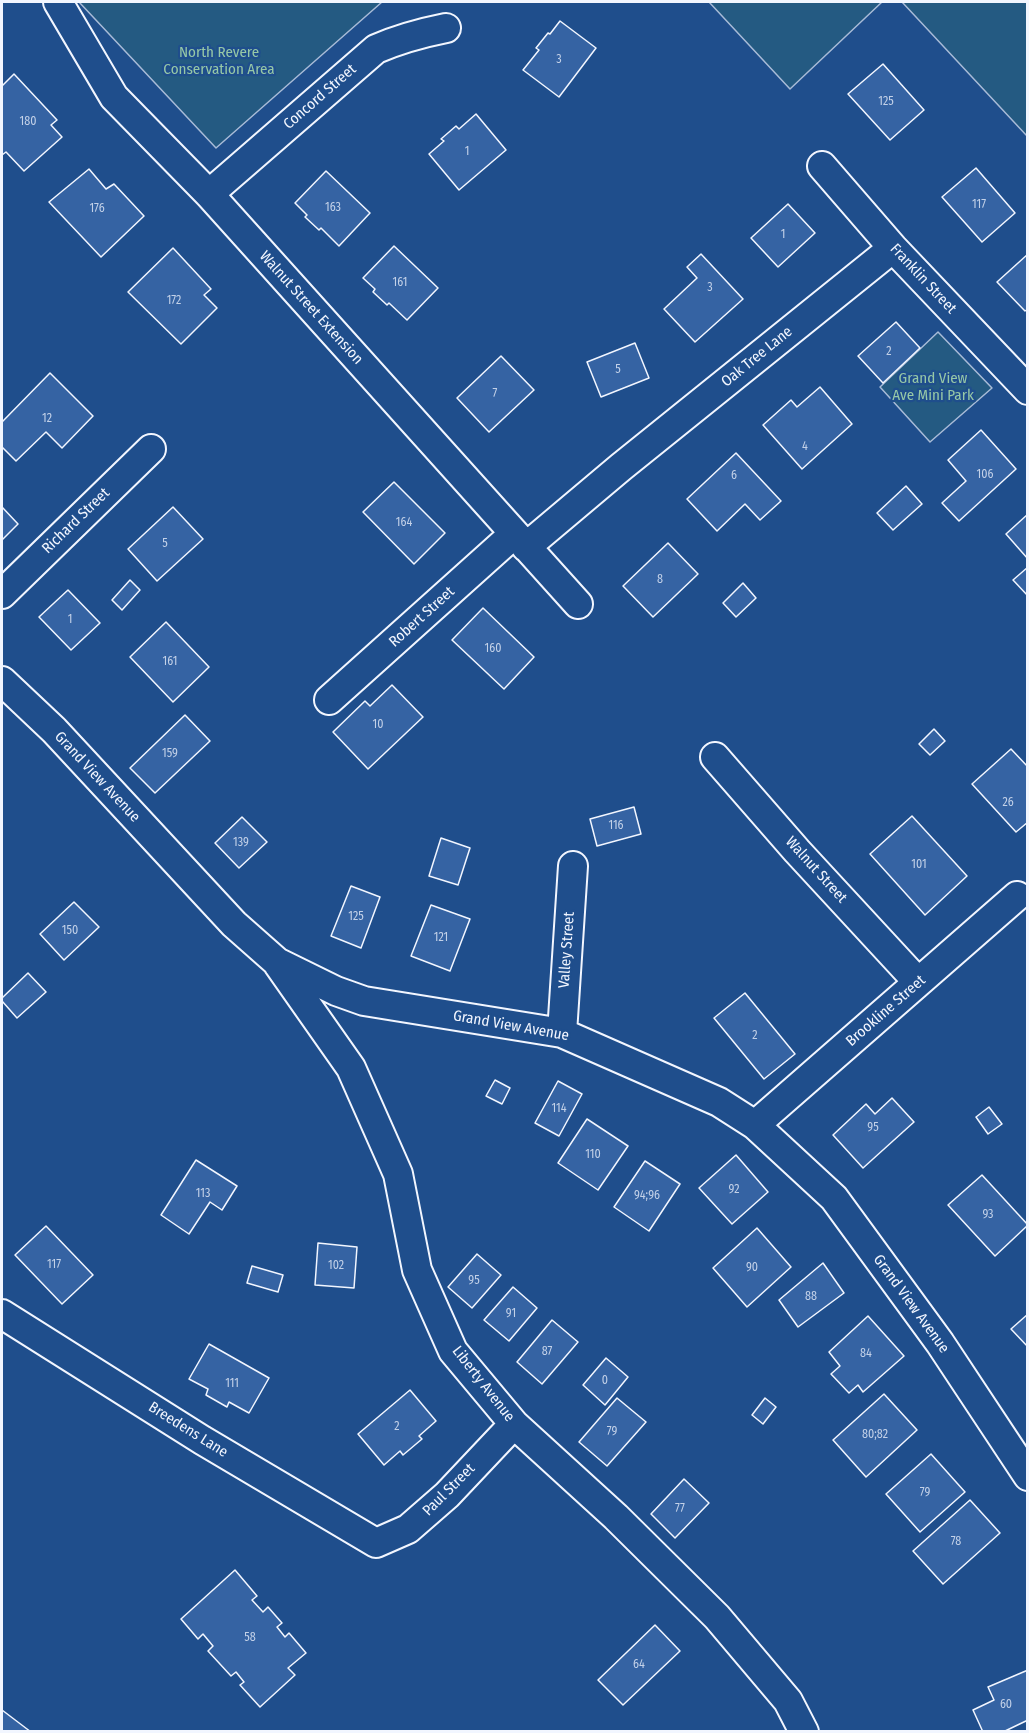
<!DOCTYPE html>
<html>
<head>
<meta charset="utf-8">
<style>
	body { margin:0 }
	#map { position:relative; width:1029px; height:1733px; overflow:hidden; background:#1f4e8c; font-family:"Fira Sans Condensed",sans-serif }
	canvas { display:block }
	.frame { position:absolute; inset:0; border:3px solid #f2f6ff; pointer-events:none }
</style>
</head>
<body>
<div id="map">
<canvas width="1029" height="1733"></canvas>
<div class="frame"></div>
</div>
<script>
const context = document.querySelector('canvas').getContext('2d');
context.lineJoin = 'round';
function paint(path, color) { context.fillStyle = color; context.fill(path, 'evenodd'); }
function stroke(path, color, width, dash) { context.strokeStyle = color; context.lineWidth = width; context.lineCap = dash ? 'butt' : 'round'; context.setLineDash(dash || []); context.stroke(path); }
function write(font, color, halo, rows, align = 'center') {
  context.font = font + ' "Fira Sans Condensed",sans-serif'; context.lineWidth = 4.5; context.setLineDash([]); context.textBaseline = 'middle'; context.strokeStyle = halo; context.fillStyle = color; for (const [text, x, y, turn = 0] of rows) {
    context.save(); context.translate(x, y); context.rotate((+turn || 0) * Math.PI / 180); context.textAlign = isNaN(turn) ? turn : align; if (halo) context.strokeText(text, 0, 0); context.fillText(text, 0, 0); context.restore();
  }
}
const green = new Path2D(`
	M79,2H382L216,148Z
	M709,2H882L790,89Z
	M902,2H1027V136Z
	M938,332L992,388L930,442L880,387Z`);
const building = new Path2D(`
	M560,21L596,48L559,97L523,70L539,50L536,48L548,33L550,34Z
	M883,64L924,110L890,140L848,94Z
	M14,74L57,120L51,125L62,137L24,171L6,152L2,155V86Z
	M476,114L506,150L459,190L429,154L444,141L441,139L456,126L459,129Z
	M976,168L1015,213L982,242L942,197Z
	M89,169L106,189L114,184L144,216L101,257L49,202Z
	M326,171L370,213L339,246L321,228L319,230L305,217L307,215L295,203Z
	M788,204L815,233L778,267L751,238Z
	M394,246L438,288L407,320L389,303L387,305L373,292L375,289L363,278Z
	M173,248L211,289L204,295L217,308L181,344L128,292Z
	M701,254L743,299L695,342L664,309L697,278L687,267Z
	M1028,254V309L1025,311L997,282Z
	M896,322L920,348L883,383L858,356Z
	M635,343L649,378L601,397L587,362Z
	M501,356L534,390L489,432L457,398Z
	M50,373L93,416L62,448L46,432L16,461L2,447V422Z
	M820,387L852,424L802,469L763,425L791,400L797,407Z
	M981,430L1016,469L959,521L942,503L966,481L948,460Z
	M736,453L781,501L760,520L745,504L717,531L687,499Z
	M394,482L445,533L414,564L363,512Z
	M906,486L922,504L893,530L877,513Z
	M2,507L18,524L2,540Z
	M173,507L203,539L157,581L128,549Z
	M1028,514V559L1006,534Z
	M668,543L698,574L653,617L623,586Z
	M1028,567V596L1013,580Z
	M130,580L140,590L122,610L112,600Z
	M743,583L756,598L736,617L723,603Z
	M68,590L100,623L71,650L39,617Z
	M483,608L534,657L504,689L452,640Z
	M166,622L209,667L173,702L130,657Z
	M392,685L423,717L368,769L333,732L365,701L370,706Z
	M185,715L210,741L155,793L130,768Z
	M934,729L945,741L930,755L919,744Z
	M1011,749L1028,767V822L1016,832L972,784Z
	M634,807L641,834L597,846L590,819Z
	M912,816L967,876L925,915L870,854Z
	M242,817L267,842L239,868L215,843Z
	M441,838L470,848L458,885L429,876Z
	M351,886L380,897L361,948L331,936Z
	M74,902L99,927L64,960L40,934Z
	M431,905L470,919L450,971L411,956Z
	M28,973L46,992L17,1018L2,1001V998Z
	M745,993L795,1054L764,1079L714,1018Z
	M495,1080L510,1088L502,1104L486,1096Z
	M558,1081L582,1094L559,1136L535,1123Z
	M892,1098L914,1122L863,1168L833,1135L866,1104L875,1114Z
	M989,1107L1002,1124L988,1134L976,1117Z
	M587,1119L628,1146L598,1190L558,1163Z
	M736,1155L768,1192L732,1224L699,1188Z
	M196,1160L237,1186L222,1210L210,1202L189,1234L161,1215Z
	M645,1161L680,1184L649,1231L614,1207Z
	M982,1175L1028,1225L995,1256L948,1205Z
	M46,1226L93,1275L62,1304L15,1255Z
	M757,1228L791,1267L747,1307L713,1268Z
	M318,1243L357,1247L354,1288L315,1285Z
	M477,1254L501,1275L472,1308L448,1287Z
	M823,1263L844,1293L798,1327L779,1300Z
	M252,1266L283,1275L278,1292L247,1283Z
	M513,1287L537,1308L509,1341L484,1320Z
	M1028,1314V1347L1011,1329Z
	M868,1316L904,1356L863,1392L858,1385L849,1393L831,1374L840,1366L829,1352Z
	M552,1320L578,1342L542,1384L517,1362Z
	M209,1344L269,1378L249,1413L229,1402L227,1407L206,1395L208,1389L189,1379Z
	M606,1358L628,1377L605,1405L583,1385Z
	M410,1390L436,1421L419,1436L422,1439L403,1455L400,1451L384,1465L358,1434Z
	M884,1394L917,1430L866,1477L833,1440Z
	M617,1398L646,1422L607,1466L579,1442Z
	M765,1398L776,1407L763,1424L752,1415Z
	M931,1454L965,1492L920,1532L886,1494Z
	M684,1479L709,1503L675,1538L651,1514Z
	M970,1500L1000,1533L943,1584L913,1551Z
	M235,1570L257,1596L252,1600L263,1612L268,1607L282,1623L277,1627L285,1637L289,1633L306,1653L288,1668L295,1675L260,1707L240,1685L244,1682L236,1672L231,1676L208,1651L213,1646L203,1634L198,1639L181,1619Z
	M655,1625L680,1651L623,1705L598,1680Z
	M1028,1670V1720L1003,1732H983L973,1710L994,1700L988,1687Z
	M2,1710L31,1732H2Z`);
const minor = new Path2D(`
	M58,2L114,97L209,194L578,604
	M822,166L893,248L1028,390
	M209,194L376,49C399,39 421,33 446,28
	M526,547L621,467L893,248
	M2,594L151,449
	M2,681L54,730L234,924L277,962L336,991L364,1001L562,1033L719,1102L755,1125L834,1198L940,1343L1028,1476
	M329,700L514,534
	M715,757L797,851L918,982
	M278,964L351,1068L398,1174L417,1270L453,1351L514,1424L616,1517L717,1617L788,1701L804,1732
	M562,1033L573,866
	M755,1125L1017,896
	M2,1314L202,1440L376,1543L408,1529L447,1495L514,1424`);
const numberNames = [
	["3",559,60],
	["125",886,102],
	["180",28,122],
	["1",467,152],
	["117",979,205],
	["163",333,208],
	["176",97,209],
	["1",783,235],
	["161",400,283],
	["3",710,288],
	["172",174,301],
	["2",889,352],
	["5",618,370],
	["7",495,394],
	["12",47,419],
	["4",805,447],
	["106",985,475],
	["6",734,476],
	["164",404,523],
	["5",165,544],
	["8",660,580],
	["1",70,620],
	["160",493,649],
	["161",170,662],
	["10",378,725],
	["159",170,754],
	["26",1008,803],
	["116",616,826],
	["139",241,843],
	["101",919,865],
	["125",356,917],
	["150",70,931],
	["121",441,938],
	["2",755,1036],
	["114",559,1109],
	["95",873,1128],
	["110",593,1155],
	["92",734,1190],
	["113",203,1194],
	["94;96",647,1196],
	["93",988,1215],
	["117",54,1265],
	["102",336,1266],
	["90",752,1268],
	["95",474,1281],
	["88",811,1297],
	["91",511,1314],
	["87",547,1352],
	["84",866,1354],
	["0",605,1381],
	["111",232,1384],
	["2",397,1427],
	["79",612,1432],
	["80;82",875,1435],
	["79",925,1493],
	["77",680,1509],
	["78",956,1542],
	["58",250,1638],
	["64",639,1665],
	["60",1006,1705]
];
const parkNames = [
	["North Revere",219,53],
	["Conservation Area",219,70],
	["Grand View",933,379],
	["Ave Mini Park",933,396]
];
const streetNames = [
	["Concord Street",320,97,-41],
	["Franklin Street",923,279,47],
	["Walnut Street Extension",311,308,48],
	["Oak Tree Lane",757,357,-39],
	["Richard Street",76,521,-44],
	["Robert Street",422,617,-42],
	["Grand View Avenue",97,777,47],
	["Walnut Street",816,870,48],
	["Valley Street",567,950,-86],
	["Brookline Street",886,1011,-41],
	["Grand View Avenue",511,1026,10],
	["Grand View Avenue",911,1304,54],
	["Liberty Avenue",483,1384,52],
	["Breedens Lane",188,1430,32],
	["Paul Street",449,1490,-45]
];
paint(green, '#245a82');
stroke(green, '#a8bbd7', 1.5);
paint(building, '#3563a3');
stroke(building, '#f2f6ff', 1.5);
stroke(minor, '#f2f6ff', 32);
stroke(minor, '#1f4e8c', 28);
write('12px', '#c3d1e8', null, numberNames);
write('15px', '#97c8a6', '#1f4e8c', parkNames);
write('15px', '#f2f6ff', '#1f4e8c', streetNames);
</script>
</body>
</html>
